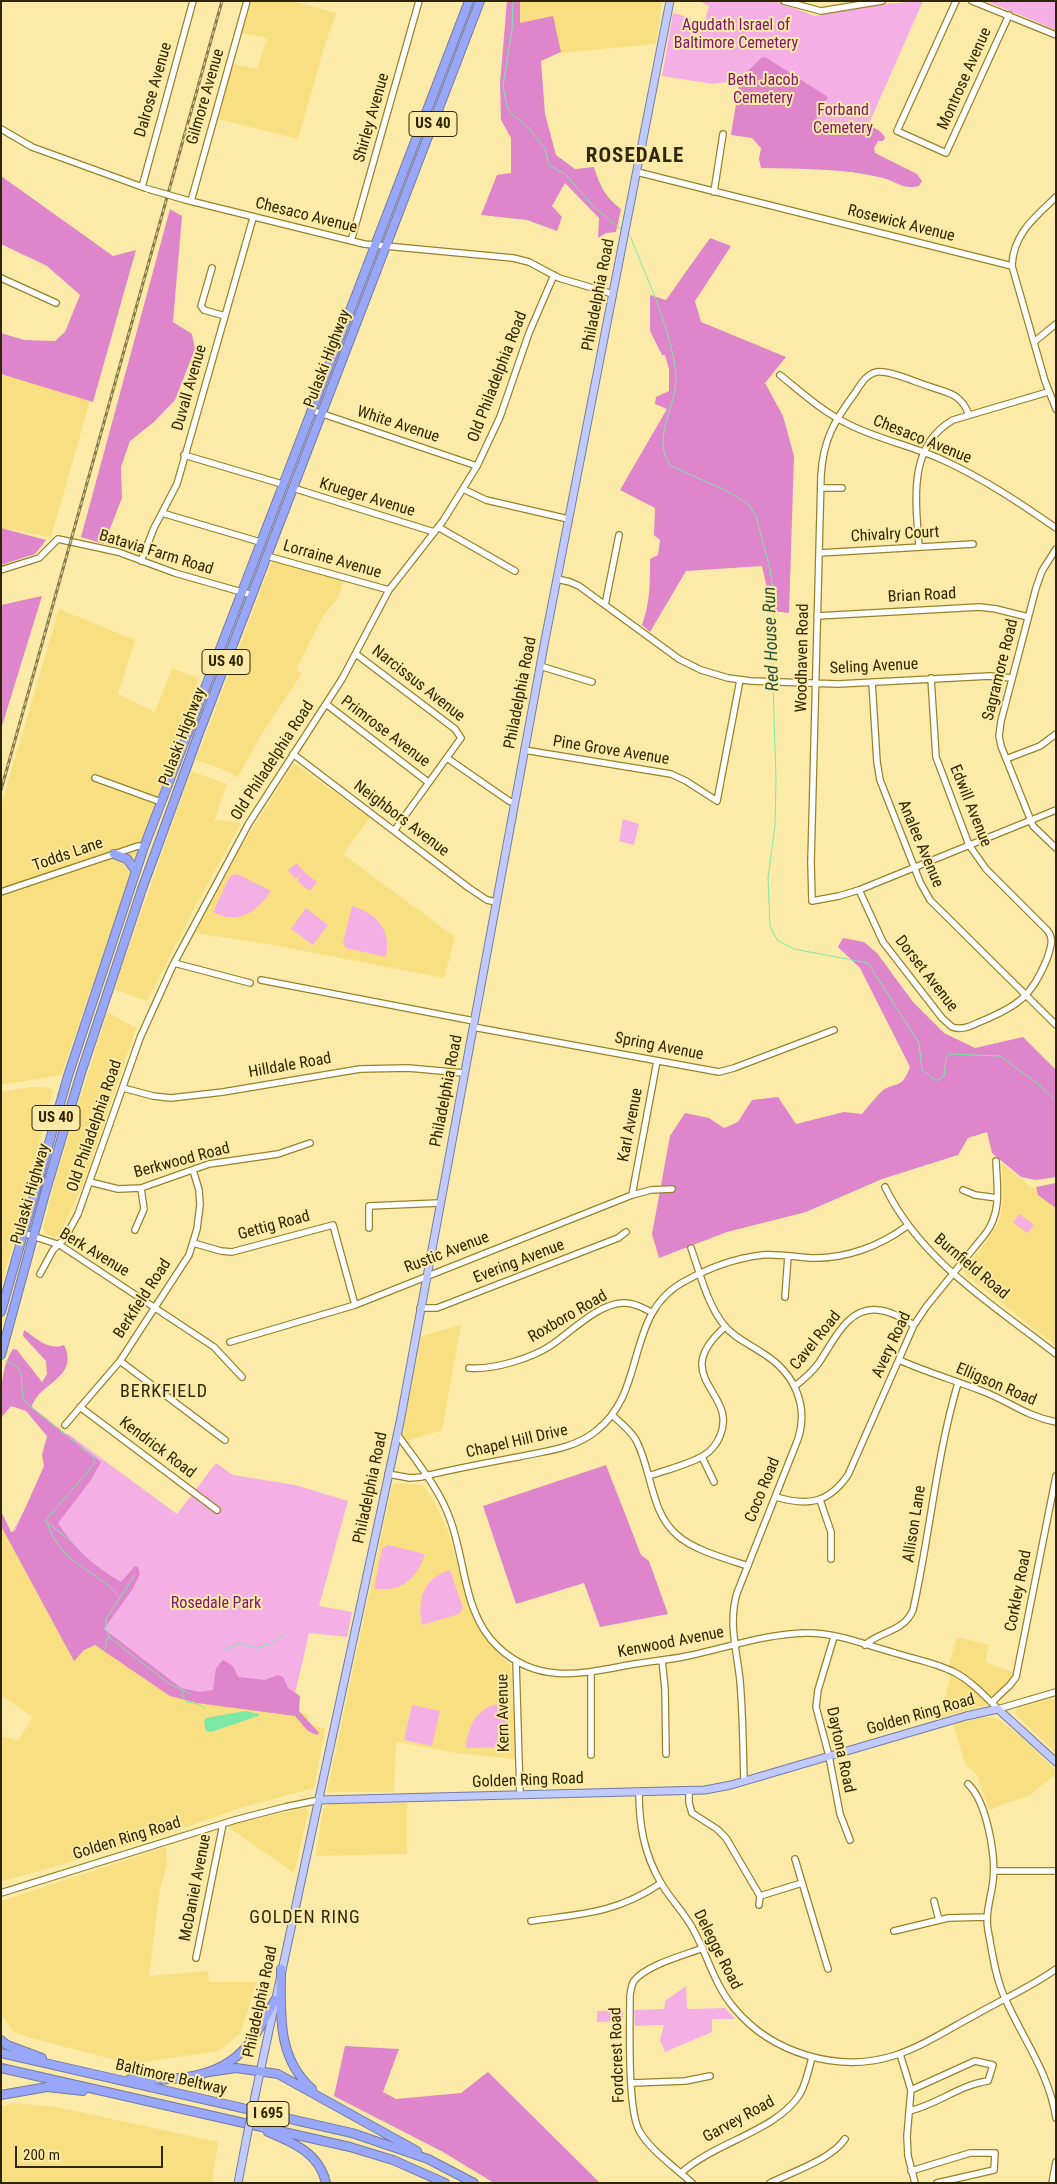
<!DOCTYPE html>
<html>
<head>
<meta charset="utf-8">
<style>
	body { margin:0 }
	#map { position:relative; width:1057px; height:2184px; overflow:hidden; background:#fceba8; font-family:"Roboto Condensed",sans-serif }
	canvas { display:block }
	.frame { position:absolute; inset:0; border:2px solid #2e2501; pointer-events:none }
	.scale { position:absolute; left:15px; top:2146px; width:148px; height:22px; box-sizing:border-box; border:2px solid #2e2501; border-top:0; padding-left:6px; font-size:15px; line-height:18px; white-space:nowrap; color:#2e2501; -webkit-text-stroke:4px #fceba8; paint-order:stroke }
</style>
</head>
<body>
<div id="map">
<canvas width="1057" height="2184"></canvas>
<div class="frame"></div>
<div class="scale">200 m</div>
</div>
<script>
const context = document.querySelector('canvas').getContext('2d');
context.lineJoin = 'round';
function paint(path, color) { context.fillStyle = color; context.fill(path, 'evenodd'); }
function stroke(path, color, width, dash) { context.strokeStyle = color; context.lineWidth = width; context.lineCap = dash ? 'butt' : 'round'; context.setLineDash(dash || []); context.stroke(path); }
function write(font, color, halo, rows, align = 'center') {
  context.font = font + ' "Roboto Condensed",sans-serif'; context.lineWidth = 4; context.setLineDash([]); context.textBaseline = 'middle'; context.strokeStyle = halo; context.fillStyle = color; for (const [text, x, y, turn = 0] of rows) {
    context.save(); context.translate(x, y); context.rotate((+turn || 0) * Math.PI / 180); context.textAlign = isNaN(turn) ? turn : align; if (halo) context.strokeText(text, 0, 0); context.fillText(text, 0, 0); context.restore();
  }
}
const built = new Path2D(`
	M252,1H292L336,13L324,48L298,139L218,119L233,64L257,69L267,38L242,33Z
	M520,1H662L656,44L560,53L520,23Z
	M1,373L90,401L51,537L1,528Z
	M272,561L344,580L338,598L323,616L296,670L302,674L260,737L238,777L220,768L196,760Z
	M59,609L135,640L118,694L155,712L172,668L199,678L61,1075L1,1085V806Z
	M294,763L370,818L343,854L455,937L444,978L273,945L195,933L244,842Z
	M191,771L227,784L214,822L220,820L241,823L196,905L147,1001L114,989Z
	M107,1012L136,1028L84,1182L59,1236L54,1237L46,1234L43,1228L57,1174Z
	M30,1087H45L53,1090L1,1288V1092Z
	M1002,1164L1032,1188L1056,1185V1346L964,1273V1270L992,1234L1000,1219L1003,1201Z
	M461,1325L442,1430L407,1441L402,1435V1430L419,1337Z
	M396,1483L422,1485L434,1501L447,1529L475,1623L486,1640L511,1666L515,1759L456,1753L396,1742L394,1792H327L392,1486Z
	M1,1521L83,1648L95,1642L243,1704L308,1714V1724L325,1728L314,1788L240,1808L152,1839L135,1820L151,1839L1,1882V1736L18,1740L29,1724L44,1736L29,1723L32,1717L1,1695Z
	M957,1637L989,1645L985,1662L1013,1672L1011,1679L995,1696H991L964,1673L949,1666Z
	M951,1675L972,1689L988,1705L940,1717Z
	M1056,1698V1753L1015,1714L1017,1708Z
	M980,1717H993L1004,1723L1022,1737L1056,1771V1774L1030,1795L989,1810L977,1775L965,1764L953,1724Z
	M331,1802L407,1803V1854L316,1856L323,1809Z
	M305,1808L308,1810L307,1818L294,1873L227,1826Z
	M166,1847L167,1865L160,1889L149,1976L208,1971L209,1982H257L240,2034L218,2051L131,2064L31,2038L14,2032L1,2014V1901Z
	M12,2103L57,2107L218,2142L212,2183H1V2107Z`);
const green = new Path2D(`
	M699,1H775L815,16L883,4L923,1L863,137L731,135L740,80L713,84L662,76L673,13L691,18L688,28L702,31L709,6Z
	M986,1H1056V30Z
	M623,819L639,824L634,845L619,841Z
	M297,863L304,872L317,882L310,891L297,881L302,874L295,879L288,870Z
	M237,874L271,891C257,913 237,925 213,912L230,876Z
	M352,906C376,913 392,930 386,957L346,948L343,943Z
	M306,908L328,925L313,945L291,929Z
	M1020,1214L1034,1225L1027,1233L1013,1222Z
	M67,1433L177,1514L216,1463L233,1475L295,1485L348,1501L319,1606L352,1612L347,1637L309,1633L291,1711L175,1697L95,1642L9,1538Z
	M388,1545L425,1554C417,1578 401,1594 374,1588L382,1549Z
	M450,1570L463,1608L459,1614L422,1625C417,1600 423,1578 450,1570Z
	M507,1703L509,1742L505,1747L466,1748C468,1723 480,1703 507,1703Z
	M412,1705L440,1711L432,1746L404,1740Z
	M686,1986L687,2009L725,2008L735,2019H712V2032L665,2052L660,2040L664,2025L635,2026L634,2010L664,2009L665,2001Z
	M623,2010V2021L597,2022V2011Z`);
const forest = new Path2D(`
	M507,1H520V23L553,16L561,52L541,61L545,114L556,155L575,169L594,167C600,186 605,197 621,209L616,232L606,233L598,238L599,218L565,183L552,206L562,217L557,231L527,220L481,215L497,175L511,173V138L501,120L500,83Z
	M765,57L828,97L816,118L836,131C842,129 848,126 855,124C865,122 882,129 885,138L883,141H878L874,148L875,153L917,174L922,181L919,186C902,190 898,182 883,178C843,168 802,169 761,168L759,159L761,148L752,138L731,135L740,79L761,58Z
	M1,176L113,256L136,250L93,402L1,374V333L24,340L55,341L65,332L80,295L47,266L1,244Z
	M170,209L182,216L173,322L192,334L195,349L175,400L154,422L130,441L121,467L122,498L104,544L81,537Z
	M710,238L731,246L695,301L701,322L786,357L765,383L783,416L794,456L789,613L772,611L762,566L686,571L650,632L642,625C650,603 650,583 650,559L658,555L660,540L654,535L655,508L620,490L667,409L655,404L656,397L669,391V369L665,355H662L650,331V295L666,300Z
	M1,528L46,540L35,554L1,565Z
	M42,596L1,729V605Z
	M843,938L864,942L877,953L913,1002L944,1033L975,1048L1023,1037L1056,1070V1177L1036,1180L1021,1177L992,1153L987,1132L968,1138L958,1155L882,1179L806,1212L727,1232L659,1258L652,1234L670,1136L685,1113L709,1118L724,1128L738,1122L752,1100L778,1097L796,1124L844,1112L862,1114C868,1107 874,1099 881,1092C894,1080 901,1092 910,1067L860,968L838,947Z
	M1056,1183V1208L1038,1195L1036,1187Z
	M24,1330C36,1338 48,1351 64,1345C80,1378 38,1383 32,1407L101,1462L91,1480L58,1523C77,1552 93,1565 121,1582L135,1566L138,1567L140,1574L132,1590L104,1629L181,1688L200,1692L213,1690L216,1668L223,1660L233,1666L238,1677L265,1680L278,1675L283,1677L288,1688L300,1696L299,1711L319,1733L317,1735L308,1731L295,1716L197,1703L170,1696L95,1645L84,1650L74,1661L1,1526V1511L11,1532L15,1531L44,1466L42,1455L47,1436L26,1411L11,1406L1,1418C1,1396 0,1368 13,1349L17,1350L42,1382L47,1374L46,1361L23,1336Z
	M606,1465L641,1555L649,1561L668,1614L600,1627L584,1583L516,1604L483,1506Z
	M345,2046L399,2049L383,2092L396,2099L461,2093L488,2072L600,2183H494L443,2152L334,2096Z`);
const water = new Path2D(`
	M245,1711L259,1714L258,1716L211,1732L206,1731L204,1722L206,1718Z`);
const stream = new Path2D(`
	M513,1L512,30L503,86L507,107L512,114L527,126L545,149L549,165L565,174L595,208L623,231
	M628,235L631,238C647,279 673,333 676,377C677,407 650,439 671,466L727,491L748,504L756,516L770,569L774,596L773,680
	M773,684L776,779L775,826L768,877L770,926L777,940L794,949L868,963L919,1043L922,1070L936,1081L944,1076L946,1058L949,1054L1000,1056L1037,1083L1056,1101
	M5,1361C31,1367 16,1387 26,1403L94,1458V1464L46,1520C62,1567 90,1565 119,1596
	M48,1523L72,1542
	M134,1576L106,1619V1627L109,1637L168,1683L191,1694
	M226,1649L240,1643L257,1648L272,1643L282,1635
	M103,1650L107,1647L105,1643L108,1638
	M183,1692L182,1695L186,1702L198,1704L205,1708`);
const minor = new Path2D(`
	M784,1L821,11L882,1
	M956,1L897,131L946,153L1009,15
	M972,1L1056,35
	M1,129L32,147L145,188
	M637,172L1012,266
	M142,187L193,1
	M714,192L723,134
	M1056,197C1035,217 1013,234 1012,266L1045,381L1056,409
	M186,200L364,244L513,258L529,262L559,278L613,294
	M191,201L247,1
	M351,241L419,1
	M212,268L201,306L204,310L225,316
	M1,278L56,303
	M1034,342L1056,324
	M780,375C802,393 823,412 848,424C879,440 914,446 945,461C984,479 1020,503 1056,528
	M311,410L477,466
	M969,415C961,393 948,393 928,386C915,382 889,370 877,372C866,374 860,385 855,393C834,421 823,440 821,476L811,862L812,901L839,896L859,890L1056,810
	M184,455L282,484
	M293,488L434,532
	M821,488H842
	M463,489L486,500L568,519
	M162,513L260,542
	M438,527L515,571
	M919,547C916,502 907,446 953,420L1048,392
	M1056,549L1042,571L1036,588L1001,721L999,736L1001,746L1033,826L1056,848
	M819,553L973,544
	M267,556L389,590
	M141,561L154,528L177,484L253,218
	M1,570L39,558L58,539L118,552L175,573L252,595
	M557,579L570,582L579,586L679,659L701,670L728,678L751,681L838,684L990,676L1012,678
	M605,605L619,535
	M817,616L980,607L996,609L1028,617
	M356,654L455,729L461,738L394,831
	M540,666L592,682
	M872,682L877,762L880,780L920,882L930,900L1056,1025
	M326,704L428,782
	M524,750L671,774L686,781L717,801L740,680
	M293,754L469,888L487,900L496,902
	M447,758L509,801L514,803
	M1006,759L1040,746L1056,734
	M95,778L161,802
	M859,890L883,942L942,1018L952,1027C963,1031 972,1025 982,1021C1018,1006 1032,996 1047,959C1050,949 1055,939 1047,930L986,869L969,845L936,757L931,678
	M1,892L138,846L144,847
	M174,963L250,983
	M261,980L474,1021
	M473,1027L719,1072L734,1068L834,1030
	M123,1088L153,1096L171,1098L223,1092L360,1069L408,1068L464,1073
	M90,1182L118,1189L141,1188L209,1164L278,1154L310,1143
	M885,1187C921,1261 992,1304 1056,1354
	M963,1190L975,1195L997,1198
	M632,1195L657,1061
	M369,1228V1206L439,1203
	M135,1230L144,1209L141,1188
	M23,1233L60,1245L214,1347L242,1377
	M193,1243L221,1251L232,1252L333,1225L355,1305
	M691,1248C700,1273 707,1304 724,1325C734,1338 751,1345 764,1354C794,1373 809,1405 798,1439L737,1593C728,1623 737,1651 740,1681C743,1714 743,1748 744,1781
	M40,1274L53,1250L65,1238L78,1214L140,1038L173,965L249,823L342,679L389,590L443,521L477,466L500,417L529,333L554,275
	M785,1297L788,1256
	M420,1308H437L618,1238L626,1232
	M230,1342L355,1305L632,1195L651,1190L672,1189
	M899,1360C926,1372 954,1380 982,1391C1009,1401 1025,1416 1056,1422
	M120,1361L225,1440
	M469,1368C494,1370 533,1358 553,1344C572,1331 601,1301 626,1303C635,1303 643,1308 651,1312
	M795,1386C803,1380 811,1373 818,1364C833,1343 847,1306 878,1310C891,1311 903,1319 914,1325
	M80,1407L217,1510
	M612,1415C621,1423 630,1430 636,1440C652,1470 650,1512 677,1535C693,1550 727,1559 748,1566
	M65,1425L120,1361L189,1255L197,1229L200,1205L199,1190L193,1170
	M397,1434C416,1461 439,1488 450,1519C466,1562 463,1614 498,1647C539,1686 585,1673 634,1664C651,1661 669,1660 687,1656C726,1648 765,1634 805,1633C835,1632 866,1645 895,1653C914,1659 936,1663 954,1672C971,1681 984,1695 998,1709L1056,1692
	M702,1457L714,1482
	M388,1474L410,1478L421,1477C453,1469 486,1463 518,1457C545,1451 574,1449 596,1431C649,1390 623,1312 687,1280C709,1268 737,1258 762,1255C779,1254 795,1257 811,1258C846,1259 880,1246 907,1226
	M649,1476C666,1470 687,1465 703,1456C710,1452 717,1444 720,1436C739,1392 667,1378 725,1327
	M776,1497C807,1506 828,1504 848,1475L914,1325L926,1307L986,1233C1002,1211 997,1186 996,1161
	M820,1500L831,1532V1559
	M834,1637L818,1690L816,1707L829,1756L840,1814L850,1840
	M865,1645C880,1631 904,1632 913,1610C930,1535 936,1457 958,1383
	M662,1660L665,1689L666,1754
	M516,1661L520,1795
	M591,1672V1755
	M992,1702L1010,1685L1016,1677L1056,1476
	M968,1784C987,1802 996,1856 993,1881C991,1898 985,1913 988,1930C992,1951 995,1976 1004,1996C1022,2038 1049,2072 1056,2118
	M689,1791V1803L692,1813L717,1829L726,1838L760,1896L759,1905
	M639,1792C639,1825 644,1854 661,1883C670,1899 684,1912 693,1929C708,1956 714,1985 735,2009C772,2053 837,2073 893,2056C922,2047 950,2028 977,2014C1003,1999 1031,1987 1056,1969
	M795,1859L828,1969
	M994,1871H1056
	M1,1893L235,1820L285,1807L319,1800
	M760,1896L802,1883
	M934,1901L939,1920
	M531,1921C582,1914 617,1913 661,1883
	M894,1931L948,1918L987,1917
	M196,1958L223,1824
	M900,2054L911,2090L907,2136L908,2156L915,2183
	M632,2083L685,2081L710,2076
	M909,2111C937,2105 959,2085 988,2081L993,2065L975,2061L911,2090
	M911,2171L970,2153H995L994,2170L937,2183
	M681,2173C715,2142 777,2131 800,2094C806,2083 809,2070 812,2057
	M692,2183C675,2167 652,2152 640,2132C627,2112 630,2024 630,1996C631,1991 631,1985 634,1981C646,1965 685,1955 703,1948
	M770,2183C792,2172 832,2159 845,2139
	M1052,2183L1056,2162`);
const major = new Path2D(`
	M319,1800L705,1790L731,1785L966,1716L998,1709L1056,1762
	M256,2091L400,1422L545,640L670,1
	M238,2183L246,2141`);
const highway = new Path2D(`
	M114,854L127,859L136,871
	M1,1312L68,1076L144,847L469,1
	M1,1355L46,1190L81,1073L142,889L199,733L480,1
	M281,1969C281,2012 276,2057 312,2089
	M1,2040L7,2045L42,2058
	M1,2053L352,2133L428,2159L474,2183
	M1,2068L350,2147L393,2160L445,2183
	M209,2072L236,2068L278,2074L417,2151
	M130,2079C171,2081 219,2080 247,2046C259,2033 266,2015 275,2000
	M1,2095L47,2087L83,2091
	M268,2132C294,2143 319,2153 326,2183`);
const rail = new Path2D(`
	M1,790L222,1`);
const minorBridge = new Path2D(`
	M148,189L186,200`);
const majorBridge = new Path2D(`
	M246,2141L256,2091`);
const shields = [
	[433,124,48],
	[226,662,48],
	[56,1118,48],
	[268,2114,42]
];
const shieldNames = [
	["US 40",433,124],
	["US 40",226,662],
	["US 40",56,1118],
	["I 695",268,2114]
];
const parkNames = [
	["Agudath Israel of",736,26],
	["Baltimore Cemetery",736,44],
	["Beth Jacob",763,81],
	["Cemetery",763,99],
	["Forband",843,111],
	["Cemetery",843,129],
	["Rosedale Park",216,1604]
];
const streetNames = [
	["Montrose Avenue",965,79,-66],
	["Dalrose Avenue",154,90,-74],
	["Gilmore Avenue",206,97,-74],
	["Shirley Avenue",372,118,-74],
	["Chesaco Avenue",306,216,14],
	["Rosewick Avenue",901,224,14],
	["Philadelphia Road",599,295,-79],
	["Pulaski Highway",328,359,-69],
	["Old Philadelphia Road",498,377,-69],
	["Duvall Avenue",190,388,-74],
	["White Avenue",398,425,18],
	["Chesaco Avenue",922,440,22],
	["Krueger Avenue",367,498,17],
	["Chivalry Court",895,535,-3],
	["Batavia Farm Road",156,553,17],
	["Lorraine Avenue",332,560,16],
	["Brian Road",922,596,-3],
	["Woodhaven Road",803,658,-89],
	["Seling Avenue",874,667,-3],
	["Sagramore Road",1001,670,-76],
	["Narcissus Avenue",418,684,38],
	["Philadelphia Road",521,693,-79],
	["Primrose Avenue",385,732,37],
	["Pulaski Highway",183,737,-69],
	["Pine Grove Avenue",611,751,9],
	["Old Philadelphia Road",273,761,-57],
	["Edwill Avenue",970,806,68],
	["Neighbors Avenue",401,819,37],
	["Analee Avenue",920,844,67],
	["Todds Lane",68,855,-19],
	["Dorset Avenue",926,974,52],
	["Spring Avenue",659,1047,11],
	["Hilldale Road",290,1066,-10],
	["Philadelphia Road",447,1091,-79],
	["Karl Avenue",631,1125,-79],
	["Old Philadelphia Road",95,1126,-71],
	["Berkwood Road",182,1161,-15],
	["Pulaski Highway",31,1194,-74],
	["Gettig Road",274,1226,-15],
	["Berk Avenue",94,1253,31],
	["Rustic Avenue",447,1253,-21],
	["Evering Avenue",519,1262,-21],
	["Burnfield Road",971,1267,40],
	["Berkfield Road",143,1299,-57],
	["Roxboro Road",568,1317,-30],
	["Cavel Road",816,1341,-51],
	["Avery Road",892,1345,-65],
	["Elligson Road",996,1385,23],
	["Chapel Hill Drive",517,1442,-13],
	["Kendrick Road",157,1448,37],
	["Philadelphia Road",371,1488,-78],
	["Coco Road",763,1490,-68],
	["Allison Lane",915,1524,-81],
	["Corkley Road",1019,1591,-79],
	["Kenwood Avenue",671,1643,-11],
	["Kern Avenue",504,1713,-91],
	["Golden Ring Road",921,1715,-16],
	["Daytona Road",840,1750,78],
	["Golden Ring Road",528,1781,-2],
	["Golden Ring Road",127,1839,-17],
	["McDaniel Avenue",196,1888,-79],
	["Delegge Road",717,1950,63],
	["Philadelphia Road",261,2002,-78],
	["Fordcrest Road",618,2055,-92],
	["Baltimore Beltway",171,2078,13],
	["Garvey Road",739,2120,-29]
];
const waterNames = [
	["Red House Run",772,639,-92]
];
const neighbourhoodNames = [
	["BERKFIELD",164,1392],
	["GOLDEN RING",305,1918]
];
const districtNames = [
	["ROSEDALE",635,157]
];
paint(built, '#f8df81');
paint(green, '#f4b0e4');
paint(forest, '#de85cb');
paint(water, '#7be8a6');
stroke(stream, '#7be8a6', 1);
stroke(minor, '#978229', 8);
stroke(major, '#737aa3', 9);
stroke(highway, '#737aa3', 10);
stroke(minor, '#fff', 5.5);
stroke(major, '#c1cafc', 7);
stroke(highway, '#98a7fa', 8);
stroke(rail, '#887b4a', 3);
stroke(rail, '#fceba8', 1, [4]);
stroke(minorBridge, '#978229', 8, []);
stroke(majorBridge, '#737aa3', 9, []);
stroke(minorBridge, '#fff', 5.5);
stroke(majorBridge, '#c1cafc', 7);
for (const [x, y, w] of shields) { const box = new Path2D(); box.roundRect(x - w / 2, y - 12.5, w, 25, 4); context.fillStyle = '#fceba8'; context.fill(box); stroke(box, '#2e2501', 1); }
write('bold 15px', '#2e2501', null, shieldNames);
write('16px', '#801570', '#fceba8', parkNames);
write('16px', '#2e2501', '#fceba8', streetNames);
write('italic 18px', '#245136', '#fceba8', waterNames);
context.letterSpacing = '1px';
write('18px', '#30290e', '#fceba8', neighbourhoodNames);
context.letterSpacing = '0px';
context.letterSpacing = '1px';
write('bold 21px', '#30290e', '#fceba8', districtNames);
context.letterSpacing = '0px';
</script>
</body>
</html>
